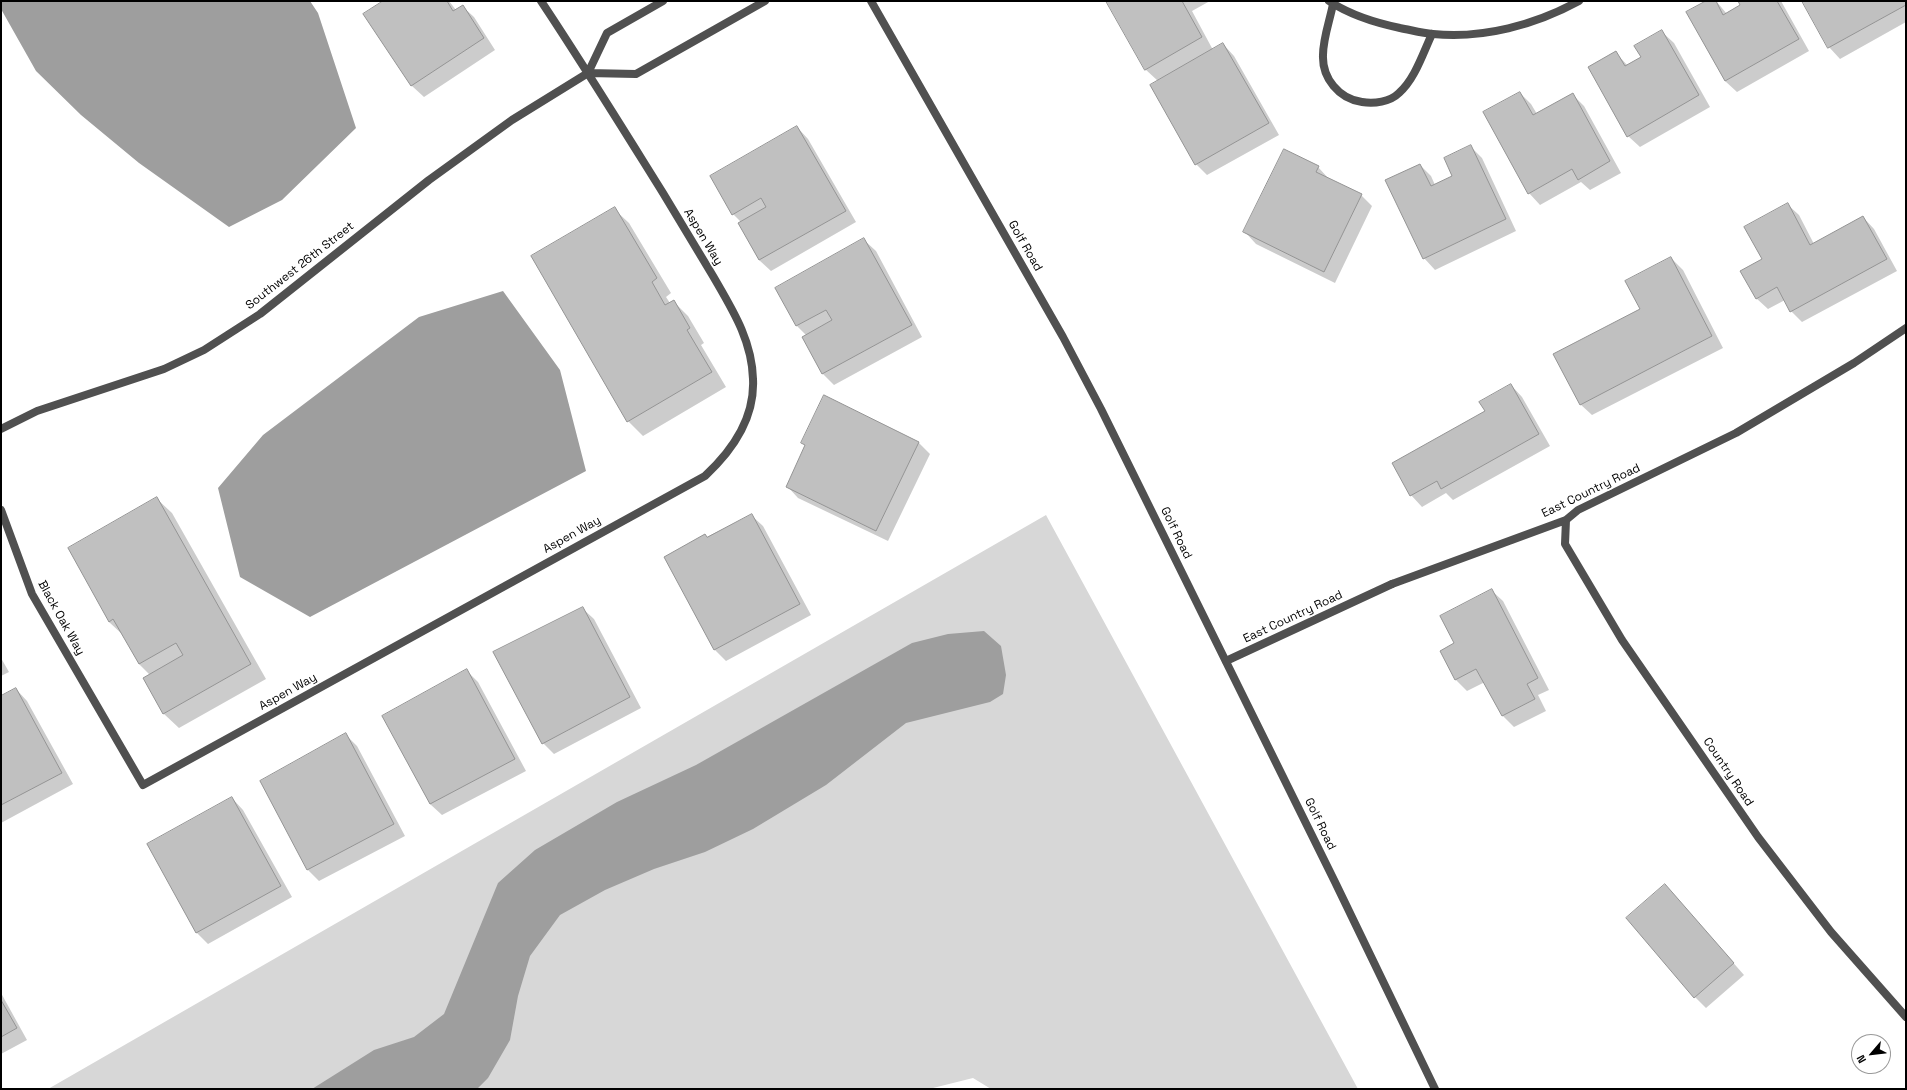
<!DOCTYPE html>
<html>
<head>
<meta charset="utf-8">
<style>
	body { margin:0 }
	#map { position:relative; width:1907px; height:1090px; overflow:hidden; background:#fff; font-family:"Space Grotesk",sans-serif }
	canvas { display:block }
	.frame { position:absolute; inset:0; border:2px solid #000; pointer-events:none }
	.north { position:absolute; left:1851px; top:1034px; width:40px; height:40px; box-sizing:border-box; background:#fff; border:1px solid #999; border-radius:50%; rotate:242deg; font-size:11px; font-weight:700; line-height:16px; text-align:center; color:#000 }
	.north::after { content:''; display:block; margin:auto; width:14px; height:18px; background:#000; clip-path:polygon(50% 0,100% 100%,50% 72%,0 100%) }
</style>
</head>
<body>
<div id="map">
<canvas width="1907" height="1090"></canvas>
<div class="frame"></div>
<div class="north">N</div>
</div>
<script>
const context = document.querySelector('canvas').getContext('2d');
context.lineJoin = 'round';
function paint(path, color) { context.fillStyle = color; context.fill(path, 'evenodd'); }
function stroke(path, color, width, dash) { context.strokeStyle = color; context.lineWidth = width; context.lineCap = dash ? 'butt' : 'round'; context.setLineDash(dash || []); context.stroke(path); }
function write(font, color, halo, rows, align = 'center') {
  context.font = font + ' "Space Grotesk",sans-serif'; context.lineWidth = 3.5; context.setLineDash([]); context.textBaseline = 'middle'; context.strokeStyle = halo; context.fillStyle = color; for (const [text, x, y, turn = 0] of rows) {
    context.save(); context.translate(x, y); context.rotate((+turn || 0) * Math.PI / 180); context.textAlign = isNaN(turn) ? turn : align; if (halo) context.strokeText(text, 0, 0); context.fillText(text, 0, 0); context.restore();
  }
}
const green = new Path2D(`
	M1046,515L1358,1089H991L973,1078L929,1089H48Z`);
const water = new Path2D(`
	M1,1H310L318,13L356,128L282,200L229,227L139,163L81,115L36,71L1,9Z
	M503,291L560,370L586,471L310,617L240,577L218,488L263,435L419,317Z
	M984,631L1001,646L1006,675L1003,694L990,702L906,723L826,785L753,829L705,852L654,869L605,890L560,915L530,956L518,996L510,1040L488,1078L477,1089H312L374,1050L414,1037L444,1014L498,883L535,850L617,802L696,765L912,643L948,634Z`);
const shadow = new Path2D(`
	M385,1H449L456,10L462,6L474,17L495,50L424,97L412,86L365,14Z
	M1107,1H1210L1192,11L1213,50L1223,44L1234,56L1279,135L1207,175L1196,164L1158,81L1145,69Z
	M1708,1H1716L1727,14L1742,6L1739,1H1781L1809,51L1737,92L1725,81Z
	M1803,1H1906V22L1840,59L1829,47Z
	M1662,32L1674,43L1710,107L1640,147L1628,136L1616,53L1628,66L1642,58Z
	M1520,93L1531,104L1537,114L1572,94L1584,106L1621,173L1590,190L1581,182L1540,205L1529,193Z
	M797,127L808,139L856,222L771,271L759,260L739,223L741,222L733,214Z
	M1470,146L1482,158L1516,231L1435,270L1424,258L1420,165L1431,176L1435,185L1454,176Z
	M1318,167L1329,179L1361,195L1372,206L1335,283L1256,244L1245,232Z
	M1787,204L1799,215L1814,244L1863,217L1874,229L1897,271L1802,322L1791,311L1785,300L1768,309L1756,298L1763,259Z
	M614,209L629,223L671,293L666,297L670,303L673,301L688,316L704,343L701,345L726,387L643,436L628,421Z
	M864,240L876,251L922,337L834,385L823,374L803,337L806,335L797,326Z
	M1671,258L1683,270L1723,348L1592,415L1580,404L1641,310Z
	M1511,385L1522,397L1550,446L1453,500L1446,493L1422,507L1411,495Z
	M918,442L930,454L888,541L798,498L787,486L806,446Z
	M157,499L172,513L266,679L179,728L164,714L144,678L150,675L139,664L123,635L109,622Z
	M751,515L763,526L811,615L726,661L715,650L665,557L708,538Z
	M1491,590L1503,601L1549,690L1538,695L1546,711L1514,727L1503,716L1485,682L1467,691L1456,680L1441,651L1455,644Z
	M582,608L594,619L641,708L554,754L543,743L494,652Z
	M1,658L9,672L1,676Z
	M466,670L478,682L526,771L442,815L430,804L384,716Z
	M16,689L27,701L73,784L1,823V697Z
	M345,734L357,746L405,836L319,881L308,870L261,782Z
	M232,798L243,810L292,897L208,944L196,932Z
	M1665,885L1744,975L1706,1008L1695,997Z
	M1,993L27,1040L1,1054Z`);
const building = new Path2D(`
	M383,1H447L453,11L463,5L484,38L411,86L363,14Z
	M1106,1H1182L1202,37L1145,70Z
	M1706,1H1716L1723,15L1740,5L1738,1H1777L1799,39L1725,81L1686,12Z
	M1802,1H1906V5L1828,48Z
	M1662,30L1699,95L1627,137L1588,67L1616,51L1625,66L1641,57L1634,46Z
	M1223,43L1269,123L1195,165L1150,85Z
	M1520,92L1533,115L1573,93L1610,161L1578,180L1572,169L1528,194L1483,112Z
	M797,126L846,211L759,260L738,223L766,207L761,198L732,215L710,176Z
	M1471,145L1506,219L1423,259L1385,180L1420,164L1431,186L1452,176L1444,158Z
	M1284,149L1319,166L1316,172L1362,194L1324,272L1243,232Z
	M1788,203L1810,245L1863,216L1887,259L1790,312L1777,287L1756,299L1740,271L1762,259L1744,227Z
	M615,207L657,278L652,282L665,305L674,300L690,328L687,330L712,372L627,422L531,256Z
	M864,238L912,325L822,374L802,337L832,320L826,310L796,326L775,288Z
	M1671,257L1712,336L1580,405L1553,354L1640,309L1625,281Z
	M1511,384L1539,434L1441,489L1437,481L1410,496L1392,463L1485,411L1479,402Z
	M824,395L919,442L876,531L786,487L805,445L801,443Z
	M157,497L251,664L163,714L143,678L183,655L176,643L139,664L113,619L109,622L68,548Z
	M752,514L800,604L714,650L664,557L705,534L707,537Z
	M1492,589L1538,678L1527,684L1535,699L1502,716L1476,669L1455,680L1440,651L1454,643L1440,616Z
	M583,607L630,697L542,744L493,652Z
	M467,669L515,759L430,804L382,716Z
	M16,688L62,773L1,805V696Z
	M346,733L394,824L307,870L260,781Z
	M232,797L281,886L196,933L147,844Z
	M1665,884L1734,963L1694,998L1626,918Z
	M1,1000L17,1028L1,1037Z`);
const service = new Path2D(`
	M1333,4C1330,20 1323,38 1323,55C1322,78 1339,99 1362,102C1374,104 1390,102 1399,93C1415,79 1423,53 1432,34
	M1226,661L1392,584`);
const minor = new Path2D(`
	M1329,1C1350,15 1376,23 1400,28C1411,30 1422,33 1433,34C1483,39 1535,25 1579,1
	M588,73L636,74L765,1
	M1,429L37,411L164,369L204,350L260,314L429,180L512,120L588,73L607,33L663,1
	M1,510L32,594L143,785L705,476C732,451 755,418 753,379C752,340 732,309 713,276C696,248 680,221 663,193C623,129 583,64 541,1
	M1566,520L1565,544L1622,640L1758,837L1831,932L1906,1017
	M1392,584L1566,520L1578,510L1736,433L1854,363L1906,328`);
const tertiary = new Path2D(`
	M871,1L1063,337L1101,409L1335,882L1435,1089`);
const streetNames = [
	["Aspen Way",703,237,59],
	["Golf Road",1025,246,60],
	["Southwest 26th Street",300,266,-38],
	["East Country Road",1591,491,-26],
	["Golf Road",1176,533,64],
	["Aspen Way",572,535,-29],
	["East Country Road",1293,617,-25],
	["Black Oak Way",61,618,61],
	["Aspen Way",288,692,-29],
	["Country Road",1728,772,56],
	["Golf Road",1320,824,64]
];
paint(green, '#d7d7d7');
paint(water, '#9e9e9e');
paint(shadow, '#0003');
paint(building, '#c0c0c0');
stroke(building, '#949494', 1);
stroke(service, '#505050', 8);
stroke(minor, '#505050', 8);
stroke(tertiary, '#505050', 8);
write('12px', '#000', '#fff', streetNames);
</script>
</body>
</html>
